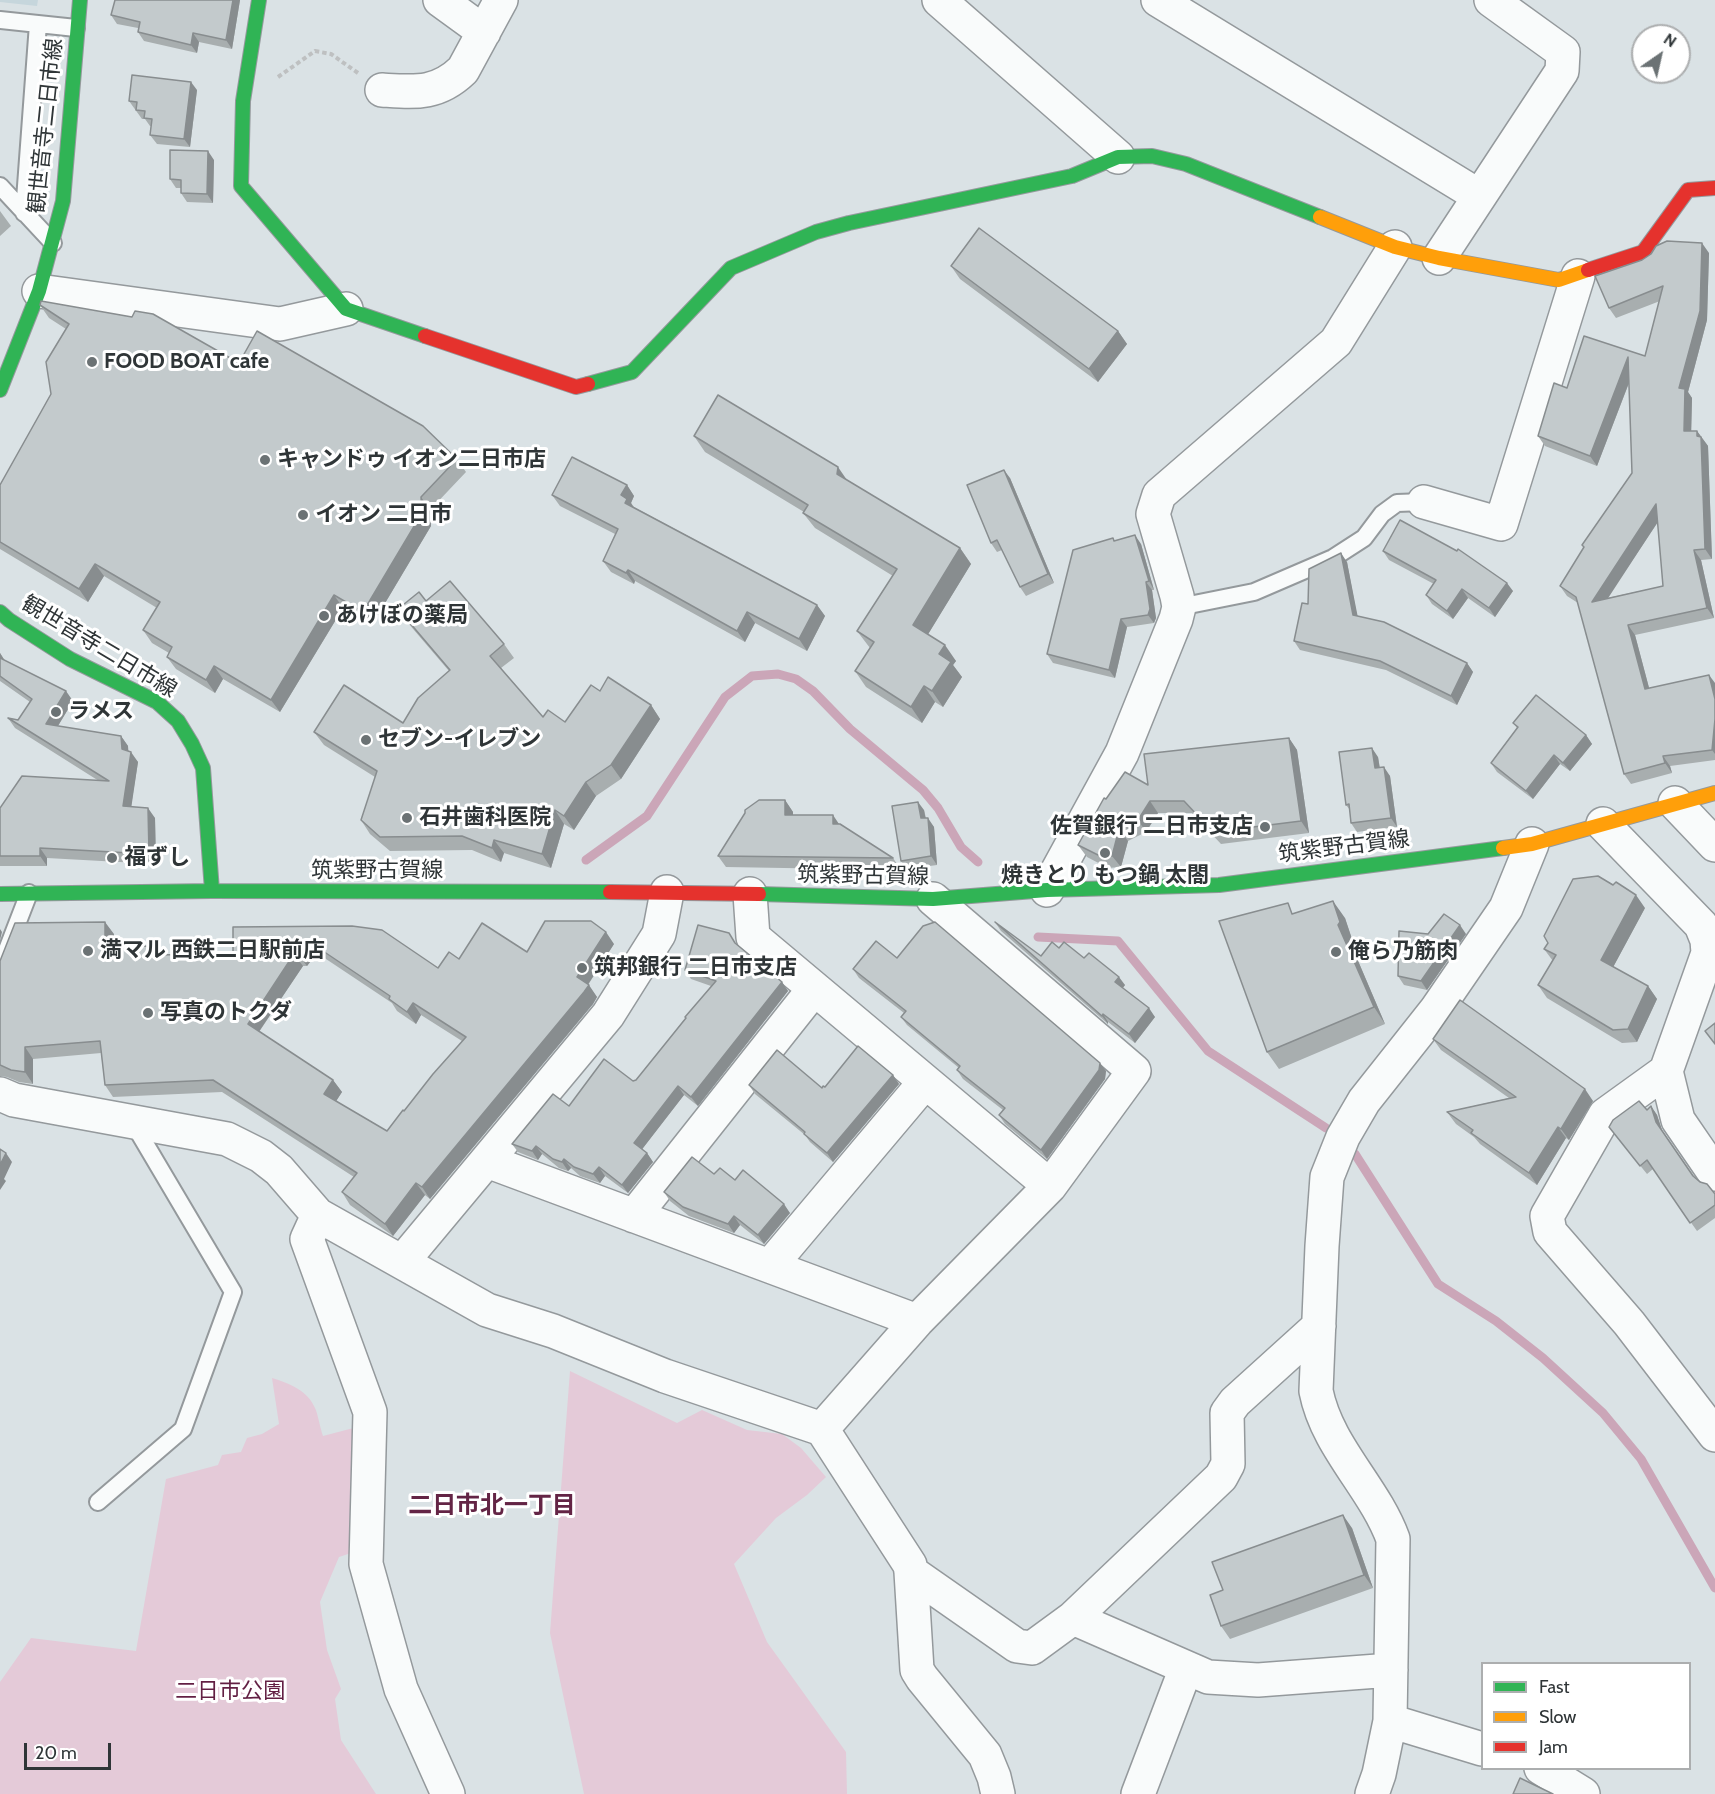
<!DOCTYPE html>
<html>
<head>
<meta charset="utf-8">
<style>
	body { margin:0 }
	#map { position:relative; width:1715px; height:1794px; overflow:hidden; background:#dae2e5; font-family:Cabin,sans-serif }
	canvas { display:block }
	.legend { position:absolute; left:1481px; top:1662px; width:210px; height:108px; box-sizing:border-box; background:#fff; border:2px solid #acaeaf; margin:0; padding:8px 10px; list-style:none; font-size:18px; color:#2f3537 }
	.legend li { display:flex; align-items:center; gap:12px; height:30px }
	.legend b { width:30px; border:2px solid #acaeaf }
	.north { position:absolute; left:1631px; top:24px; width:60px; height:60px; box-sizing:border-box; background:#fff; border:2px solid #acaeaf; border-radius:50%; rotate:34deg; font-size:16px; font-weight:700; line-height:24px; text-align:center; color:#2f3537 }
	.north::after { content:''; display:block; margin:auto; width:21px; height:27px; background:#6b7274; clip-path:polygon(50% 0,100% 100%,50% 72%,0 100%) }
	.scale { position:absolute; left:24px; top:1743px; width:87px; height:27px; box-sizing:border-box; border:3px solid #2f3537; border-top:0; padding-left:8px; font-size:18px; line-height:21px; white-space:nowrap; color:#2f3537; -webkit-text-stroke:4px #fff; paint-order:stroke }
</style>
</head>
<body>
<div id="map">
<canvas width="1715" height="1794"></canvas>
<ul class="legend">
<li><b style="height:8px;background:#30b455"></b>Fast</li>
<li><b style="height:8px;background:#ff9f0a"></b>Slow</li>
<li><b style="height:8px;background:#e5322d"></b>Jam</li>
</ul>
<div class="north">N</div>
<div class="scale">20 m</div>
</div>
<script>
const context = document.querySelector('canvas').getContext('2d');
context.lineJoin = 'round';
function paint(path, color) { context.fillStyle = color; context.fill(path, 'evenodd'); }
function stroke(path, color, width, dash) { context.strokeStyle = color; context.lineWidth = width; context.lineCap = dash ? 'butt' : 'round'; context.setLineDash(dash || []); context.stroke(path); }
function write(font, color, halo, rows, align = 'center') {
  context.font = font + ' Cabin,"Noto Sans JP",sans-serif'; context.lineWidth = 6; context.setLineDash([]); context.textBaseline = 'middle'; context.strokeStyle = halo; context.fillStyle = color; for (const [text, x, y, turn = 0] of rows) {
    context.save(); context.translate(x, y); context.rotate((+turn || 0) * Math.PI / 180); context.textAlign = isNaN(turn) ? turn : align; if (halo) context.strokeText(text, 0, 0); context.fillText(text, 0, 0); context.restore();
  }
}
const built = new Path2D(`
	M0,0H38L37,6L0,2Z`);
const green = new Path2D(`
	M570,1371L677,1423L702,1410L747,1430L782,1434L801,1448L826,1477L807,1495L776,1518L734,1564L767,1642L846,1752L847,1794H584L550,1633Z
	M272,1378C289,1383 308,1391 315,1408C318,1414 320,1428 323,1436L361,1426L357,1551L339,1557L320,1602L327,1650L341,1689L335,1699L341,1740L376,1794H0V1682L31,1638L136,1651L166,1479L218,1465L222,1455L241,1452L247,1438L262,1434L279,1424Z`);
const stream = new Path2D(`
	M586,860L647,816L725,697L752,676L778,674L796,679L813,691L850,729L923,790L938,808L961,847L978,862
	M1038,937L1118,941L1208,1051L1326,1128
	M1355,1154L1438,1284L1496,1321L1543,1358L1603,1413L1641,1459L1715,1588`);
const path = new Path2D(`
	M278,77L315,51L331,54L358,73`);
const lane = new Path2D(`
	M0,20L76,28
	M0,186L53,243
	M24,213L38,24
	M1179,607L1254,592L1333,558L1364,538L1382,514L1397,503L1424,502
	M0,968L29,893
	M98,1502L183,1429L233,1292L133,1123`);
const street = new Path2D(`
	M440,0L484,32
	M939,0L1118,157
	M1158,0L1479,196
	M382,90C415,92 437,95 463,70L501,0
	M1439,258L1562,71L1563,52L1491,0
	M39,291L280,324L346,309
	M1424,502L1501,524L1578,276
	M1675,803L1715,845
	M1603,824L1701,925L1707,940L1708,953L1666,1071L1605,1115L1547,1216L1550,1232L1629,1323L1715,1435
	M1047,890L1122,753L1176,619L1179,607L1177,596L1153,514L1159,495L1336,342L1395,247
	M750,894L753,937L1050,1186
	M1666,1071L1678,1120L1715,1174
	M0,1094L14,1100L227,1139L261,1156L279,1170L318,1215L487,1310L553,1331L665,1376L822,1429L910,1565L911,1572L1017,1646L1032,1648L1073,1618L1208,1677L1258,1680L1391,1670
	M487,1161L917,1321
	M318,1215L307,1239L370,1412L366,1564L401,1689L448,1794
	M634,1216L814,989
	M402,1262L608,1015L659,934L667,892
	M770,1266L925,1082
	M822,1429L917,1321L1050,1186L1134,1071L933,899
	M911,1572L917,1670L922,1678L985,1755L994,1777L998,1794
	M1073,1618L1221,1477L1228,1464L1227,1413L1235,1402L1319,1326
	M1390,1721L1482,1749
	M1541,1768L1583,1794
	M1138,1794L1186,1668
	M1372,1794L1379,1774L1390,1721L1393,1539C1374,1487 1327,1447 1316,1391L1322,1246L1327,1177L1343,1137L1364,1101L1436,1010L1506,908L1532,844`);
const fast = new Path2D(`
	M259,0L243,101L241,186L346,309L425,336
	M588,384L632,372L731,268L816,232L849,223L1072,176L1118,157L1152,156L1186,164L1320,217
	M0,390L39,291L63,201L80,0
	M0,612L9,620L70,659L157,702L178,721L192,744L203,768L212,891
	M0,894L212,891L610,892
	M759,894L933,899L1047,890L1219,885L1503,848`);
const slow = new Path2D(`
	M1320,217L1395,247L1439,258L1559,280L1588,270
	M1503,848L1532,844L1715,793`);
const jam = new Path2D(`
	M1588,270L1643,252L1688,190L1715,188
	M425,336L576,387L588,384
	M610,892L759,894`);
const wall = new Path2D(`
	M115,0H240L232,49L199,42L197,53L144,41L138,32V28L117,24L111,15Z
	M197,90L190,147L157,144L150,135L151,126H150L145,119H142L129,101Z
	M214,160L213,203L187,202L181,193V188H176L170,179Z
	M0,211L11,226L0,236Z
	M1709,253L1707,320L1688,392L1692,398L1691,431H1697L1708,446L1712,559L1701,560L1714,618L1635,635L1649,688L1715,683V760L1670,766L1672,773L1631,784L1624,774L1578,603L1567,596L1560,586L1584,548L1582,545L1632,473L1629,383L1597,466L1545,446L1538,436L1567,388L1645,356L1660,301L1616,318L1609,308ZM1658,522L1663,586L1607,598Z
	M951,266L1118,331L1127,344L1098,382L960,279Z
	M40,305L239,363L457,459L466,472L430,510L431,526L372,625L343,608L280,712L223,679L215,693L176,669L167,657L169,653L152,643L143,630L157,608L104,576L88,602L0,549V485L51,394L66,329L49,318Z
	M694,436L847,480L960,548L971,564L928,634L956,661L953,665L962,677L943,707L935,702L922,723L866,687L855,671L870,648L857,631L893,576L815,528L803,513L804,512L705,452Z
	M1010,478L1054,583L1026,596L1020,587L1002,550L997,552L991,543Z
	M627,485L634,496L631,503L634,507L817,605L825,616L807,651L755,623L745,642L635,581L634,584L611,572L603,561L615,534L560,506L552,495Z
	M1113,538L1115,541L1141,544L1154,590H1152L1156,618L1154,623L1127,627L1115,678L1053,663L1047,654Z
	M1383,551L1513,591L1495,617L1468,598L1453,619L1432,604L1426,595L1434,584L1389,560Z
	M1347,562L1357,616L1467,663L1473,672L1457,705L1386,670L1300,650L1294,641L1308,604Z
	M426,601L504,644L514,658L501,668L543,717L565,722L600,691L651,705L660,719L621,779L596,796L574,830L564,824L551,868L504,853L501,862L472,850L390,851L370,834L361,820L375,777L324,745L314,732L403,723L449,671L408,623L398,609Z
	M0,653L5,661L73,701L58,726L121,736L128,746V751L138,762L131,806L155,818L156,864L47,858V866H0V808L99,781L15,728L8,718L18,720L30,702L0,681Z
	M1513,723L1586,735L1592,744L1570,771L1560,764L1533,799L1497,772L1491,763L1517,728Z
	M1289,738L1297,750L1309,833L1221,844L1192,813H1158L1146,832L1128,841L1121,867L1108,868L1087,857L1078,845L1106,799Z
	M1378,757L1380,768L1390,776L1397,827L1357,832L1351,823L1350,810L1346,805Z
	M785,800L793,812V815L839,824L893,858L901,870L726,867L718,856Z
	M924,810L926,818L934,827L937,865L907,869L901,861Z
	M1645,908L1613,967L1648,986L1657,999L1637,1042L1622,1043L1547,998L1538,985L1553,961L1544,949Z
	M1295,913L1345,918L1352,939L1350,942L1385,1024L1279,1069L1267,1052Z
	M995,922L1041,956L1059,948L1084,958L1125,985L1123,988L1155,1017L1135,1043L1108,1022V1024L1001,931Z
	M352,926L438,968L459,959L614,944L588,985L597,997L593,1004L430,1199L425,1195L393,1236L350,1205L342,1192L354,1177L222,1092L113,1097L105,1085L101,1053L33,1059V1084L19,1082L7,1077L0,1076V961L114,934V947L151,946L157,954H233ZM317,953L392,1003L397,1011L416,1024L421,1015L462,1041L404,1111L387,1131L336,1101L342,1092L333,1080L259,1032L303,966H307Z
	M1428,934H1466L1427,990L1404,985L1398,976Z
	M737,944L782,982L788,991L698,1106L684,1095L642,1149L647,1153L653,1162L628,1193L605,1176L600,1183L580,1176L571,1168L568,1171L559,1168L542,1154L538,1160L518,1152L512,1144L569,1106L636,1080L711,986L691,979L685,970Z
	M897,958L1106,1071L1105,1079L1047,1159L1005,1124L999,1115L1003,1110L963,1079L957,1070L959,1068L907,1025L901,1017L904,1013L859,978L853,969Z
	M1433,1039L1593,1101L1569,1140L1566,1138L1537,1185L1480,1144L1474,1137L1456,1124L1447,1112L1509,1098L1441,1050Z
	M893,1075L899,1084L833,1162L810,1142L805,1135L755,1094L749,1085L822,1088Z
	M1651,1106L1657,1115L1662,1130L1694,1176L1715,1194V1218L1697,1231L1653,1169L1647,1174L1609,1127L1647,1110Z
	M714,1174L735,1180L790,1213L764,1244L740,1225L734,1233L689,1216L670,1201L664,1192Z
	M1352,1528L1373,1588L1230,1639L1221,1626L1223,1590Z`);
const shadedWall = new Path2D(`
	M233,0H240L232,49L226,40Z
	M193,33L199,42L197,53L191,45Z
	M191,82L197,90L190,147L184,139Z
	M208,151L214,160L213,203L207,194Z
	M1702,243L1709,253L1707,320L1688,392L1692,398L1691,441L1684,431L1679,388Z
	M1118,331L1127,344L1098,382L1089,369Z
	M1628,357L1635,367L1597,466L1590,456Z
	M1697,431L1708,446L1712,559L1705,549Z
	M838,467L849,483L837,474Z
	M1004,470L1010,478L1054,583L1048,574Z
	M627,485L634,496L631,503L635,510L625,503L621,495Z
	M421,497L430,510L431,526L372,625L363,612Z
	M1656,504L1663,514L1599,612L1592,602Z
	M1135,535L1141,544L1154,590L1149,581Z
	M960,548L971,564L924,641L913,625Z
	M1694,550L1701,560L1714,618L1707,608Z
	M1341,553L1347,562L1359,623L1353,615Z
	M95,564L104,576L88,602L79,589Z
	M628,570L635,581L634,584L626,573Z
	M1146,582L1152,590L1156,618L1154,623L1148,615Z
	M1507,583L1513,591L1495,617L1489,608Z
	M1462,589L1468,598L1453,619L1447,611Z
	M334,595L343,608L280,712L271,700Z
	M817,605L825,616L807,651L799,639Z
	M747,612L755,623L745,642L737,631Z
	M1121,619L1127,627L1115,678L1109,670Z
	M1628,625L1635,635L1652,699L1645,689Z
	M945,645L956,661L953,665L962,677L943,707L932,691L939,654Z
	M0,653L5,661L0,662Z
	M1467,663L1473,672L1457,705L1451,696Z
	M214,666L223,679L215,693L206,680Z
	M1709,675L1715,683V699Z
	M924,686L935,702L922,723L911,707Z
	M66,691L73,701L53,734L46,724Z
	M651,705L660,719L621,779L611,765Z
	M1715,719V754L1712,750Z
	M1586,735L1592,744L1570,771L1563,763Z
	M121,736L128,746L129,759L122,749Z
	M1289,738L1297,750L1309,833L1301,821Z
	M1372,748L1378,757L1381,777L1375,768Z
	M131,752L138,762L130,816L123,806Z
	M1554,755L1560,764L1533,799L1526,791Z
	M1663,756L1670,766L1672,773L1665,763Z
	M1384,767L1390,776L1397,827L1391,818Z
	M586,782L596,796L574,830L564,816Z
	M785,800L793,812V826L785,815Z
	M1150,801L1158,813L1146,832L1138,820Z
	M918,802L924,810L927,827L921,818Z
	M148,808L155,818L156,864L149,854Z
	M555,810L564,824L551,868L542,854Z
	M833,815L841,827L833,824Z
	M928,818L934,827L937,865L931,856Z
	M1119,829L1128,841L1121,867L1112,856Z
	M494,840L504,853L501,862L492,848Z
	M40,848L47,858V866L40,856Z
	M1636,895L1645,908L1610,973L1601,960Z
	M1333,901L1345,918L1352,939L1350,942L1385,1024L1374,1007L1338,925Z
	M105,922L114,934V959L105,947Z
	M1460,925L1466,934L1427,990L1421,981Z
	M0,929L2,932L0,940Z
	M606,932L614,944L585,989L577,977Z
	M308,941L317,953L307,966L298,954Z
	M151,946L159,958L151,955Z
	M294,954L303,966L256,1036L248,1024Z
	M1119,977L1125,985L1121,990L1115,982Z
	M782,982L788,991L698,1106L691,1097Z
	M589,985L597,997L593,1004L430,1199L422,1187Z
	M1648,986L1657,999L1637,1042L1628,1029Z
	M413,1003L421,1015L416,1024L407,1012Z
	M1149,1008L1155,1017L1135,1043L1129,1034Z
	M1103,1014L1108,1022V1024L1102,1016Z
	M25,1047L33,1059V1084L25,1072Z
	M1100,1063L1106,1071L1105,1079L1047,1159L1041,1150Z
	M893,1075L899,1084L833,1162L827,1153Z
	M333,1080L342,1092L333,1106L324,1094Z
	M678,1086L684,1095L640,1152L634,1143Z
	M1585,1089L1593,1101L1569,1140L1561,1129Z
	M1651,1106L1657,1115L1662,1130L1656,1122Z
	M1558,1127L1566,1138L1537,1185L1529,1173Z
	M536,1146L542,1154L538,1160L532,1151Z
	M6,1153L12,1162L4,1179L6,1181L0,1190V1165Z
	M647,1153L653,1162L628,1193L622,1185Z
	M564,1159L571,1168L568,1171L562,1162Z
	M599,1167L605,1176L600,1183L593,1174Z
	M416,1183L425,1195L393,1236L385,1224Z
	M784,1204L790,1213L764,1244L758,1235Z
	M734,1216L740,1225L734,1233L728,1224Z
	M1343,1515L1352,1528L1373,1588L1364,1575Z`);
const building = new Path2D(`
	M115,0H233L226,40L193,33L191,45L138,32L140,22L111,15Z
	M132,75L191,82L184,139L150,135L152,119L144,118L145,111L136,110L137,102L129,101Z
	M170,150L208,151L207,194L181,193V180L170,179Z
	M979,228L1118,331L1089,369L951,266Z
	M1667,241L1702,243L1700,311L1679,388L1685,389L1684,431H1697V436L1701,437L1705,549L1694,550L1707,608L1628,625L1645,689L1709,675L1715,699V719L1712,750L1663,756L1665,763L1624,774L1576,597L1560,586L1584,547L1582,545L1632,473L1628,357L1590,456L1538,436L1554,383L1567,388L1584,336L1645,356L1663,286L1609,308L1595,276L1642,260L1651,254L1656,246ZM1656,504L1663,586L1592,602Z
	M41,301L132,317L135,311L153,314L239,363L257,331L423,426L457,459L421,497L422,513L363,612L334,595L271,700L214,666L206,680L167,657L172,647L143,630L160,602L95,564L79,589L0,542V485L51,394L46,362L69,324L40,305Z
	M718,395L838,467L837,474L960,548L913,625L945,645L939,654L951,662L932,691L924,686L911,707L855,671L874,642L857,631L897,569L803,513L808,505L694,436Z
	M572,457L627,485L621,495L627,499L625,503L817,605L799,639L747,612L737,631L628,570L626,573L603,561L618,529L552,495Z
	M1004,470L1048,574L1020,587L997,540L991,543L967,485Z
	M1400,520L1457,551L1458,549L1507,583L1489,608L1462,589L1447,611L1426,595L1436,580L1383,551Z
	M1135,535L1149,581L1146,582L1150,609L1148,615L1121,619L1109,670L1047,654L1073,550L1113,538L1114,541Z
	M1341,553L1353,615L1384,622L1467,663L1451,696L1380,661L1294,641L1302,603L1308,604L1309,569Z
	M450,581L504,644L490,656L543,717L548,710L565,722L591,685L600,691L608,677L651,705L611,765L586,782L564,816L555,810L542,854L494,840L492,848L462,836L380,837L361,820L377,771L314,732L344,685L403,723L418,698L450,670L398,609L419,592L426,601Z
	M0,658L66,691L46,724L121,736L122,749L131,752L123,806L148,808L149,854L40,848V856H0V808L22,776L109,781L8,718L18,720L32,699L0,676Z
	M1536,695L1586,735L1563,763L1554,755L1526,791L1491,763L1518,727L1513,723Z
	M1289,738L1301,821L1213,832L1184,801H1150L1138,820L1119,829L1112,856H1100L1078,845L1104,798L1106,799L1125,772L1148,785L1144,754Z
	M1372,748L1375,768L1384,767L1391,818L1351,823L1349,804L1346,805L1339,752Z
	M759,800H785V815H833V824H840L893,858L718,856L745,813V810Z
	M918,802L921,818H928L931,856L901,861L892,806Z
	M1598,876L1613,885L1616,882L1636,895L1601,960L1648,986L1628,1029L1613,1030L1538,985L1556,955L1544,949L1548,943L1544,936L1573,879Z
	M1333,901L1340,922L1338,925L1374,1007L1267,1052L1219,921L1288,903L1292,914Z
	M1444,914L1460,925L1421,981L1398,976L1399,931L1428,934Z
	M545,921H591L606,932L577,977L589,985L584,992L422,1187L416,1183L385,1224L342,1192L357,1173L213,1080L105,1085L100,1041L25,1047V1072L11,1070L0,1065V961L15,923L105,922V947L151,946V955L233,954V927L352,926L382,930L438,968L449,952L459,959L482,923L527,952ZM308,941L390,996L389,999L407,1012L413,1003L466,1037L433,1074L404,1111L403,1110L387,1131L324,1094L333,1080L248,1024L294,954H298Z
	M935,922L1100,1063L1099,1070L1041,1150L999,1115L1005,1108L957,1070L960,1066L901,1017L906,1011L853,969L876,941L897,958L923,926Z
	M995,922L1041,956L1052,942L1059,948L1064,942L1084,958L1089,953L1119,977L1115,982L1149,1008L1129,1034L1103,1014L1102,1016Z
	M698,925L729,933L735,943L782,982L691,1097L678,1086L634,1143L647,1153L622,1185L599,1167L593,1174L574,1167L564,1159L562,1162L553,1159L536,1146L532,1151L512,1144L553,1094L569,1106L604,1059L633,1081L636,1080L686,1018L685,1017L716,981L685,970Z
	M1460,1000L1585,1089L1561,1129L1558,1127L1529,1173L1471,1133L1473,1130L1447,1112L1516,1097L1433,1039Z
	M1715,1023V1044L1705,1031Z
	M858,1046L893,1075L827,1153L804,1134L805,1132L749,1085L777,1050L822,1088L823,1086L825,1087Z
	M1639,1101L1647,1110L1651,1106L1656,1122L1693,1176L1700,1182L1707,1184L1715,1194V1205L1690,1223L1647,1160L1640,1166L1609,1127L1613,1120Z
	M0,1149L6,1153L0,1165Z
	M692,1157L714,1174L720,1168L735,1180L743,1170L784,1204L758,1235L734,1216L728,1224L683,1207L664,1192Z
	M1343,1515L1364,1575L1221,1626L1210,1595L1223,1590L1212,1562Z
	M1520,1778L1553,1794H1513Z`);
const markers = [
	[92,362,6,"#6b7274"],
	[265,460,6,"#6b7274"],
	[303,515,6,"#6b7274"],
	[324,616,6,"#6b7274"],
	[56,712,6,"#6b7274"],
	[366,740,6,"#6b7274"],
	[407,818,6,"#6b7274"],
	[1265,827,6,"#6b7274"],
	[1105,853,6,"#6b7274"],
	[112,858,6,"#6b7274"],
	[88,951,6,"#6b7274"],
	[1336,952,6,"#6b7274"],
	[582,968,6,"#6b7274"],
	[148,1013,6,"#6b7274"]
];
const streetNames = [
	["観世音寺二日市線",46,126,-84],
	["観世音寺二日市線",99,647,31],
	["筑紫野古賀線",1344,847,-7],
	["筑紫野古賀線",377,871],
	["筑紫野古賀線",863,876,1]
];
const poiNames = [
	["FOOD BOAT cafe",104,362],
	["キャンドゥ イオン二日市店",277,460],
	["イオン 二日市",315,515],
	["あけぼの薬局",336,616],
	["ラメス",68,712],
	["セブン-イレブン",378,740],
	["石井歯科医院",419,818],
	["佐賀銀行 二日市支店",1253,827,"right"],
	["福ずし",124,858],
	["焼きとり もつ鍋 太閤",1105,876,"center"],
	["満マル 西鉄二日駅前店",100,951],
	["俺ら乃筋肉",1348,952],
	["筑邦銀行 二日市支店",594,968],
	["写真のトクダ",160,1013]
];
const parkNames = [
	["二日市公園",230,1692]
];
const neighbourhoodNames = [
	["二日市北一丁目",492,1506]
];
paint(built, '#c6d6dc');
paint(green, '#e4cad8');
stroke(stream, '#cba6b8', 9);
stroke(lane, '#94999c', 20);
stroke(street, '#94999c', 36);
stroke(fast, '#94999c', 16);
stroke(slow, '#94999c', 16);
stroke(jam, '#94999c', 16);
stroke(path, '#bec0c1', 4, [4.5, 3]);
stroke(lane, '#f9fbfb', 16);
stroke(street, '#f9fbfb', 33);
stroke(fast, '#30b455', 14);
stroke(slow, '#ff9f0a', 14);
stroke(jam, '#e5322d', 14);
paint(wall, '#a8aeaf');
paint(shadedWall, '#888d8f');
paint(building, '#c3cacc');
stroke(building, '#888d8f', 1.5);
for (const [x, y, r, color] of markers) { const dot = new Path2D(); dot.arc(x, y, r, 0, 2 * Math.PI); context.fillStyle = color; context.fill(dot); stroke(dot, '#fff', 2); }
write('22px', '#2f3537', '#fff', streetNames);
write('bold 22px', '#2f3537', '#fff', poiNames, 'left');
write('22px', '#621f43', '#fff', parkNames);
write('bold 24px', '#632445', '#fff', neighbourhoodNames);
</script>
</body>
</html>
